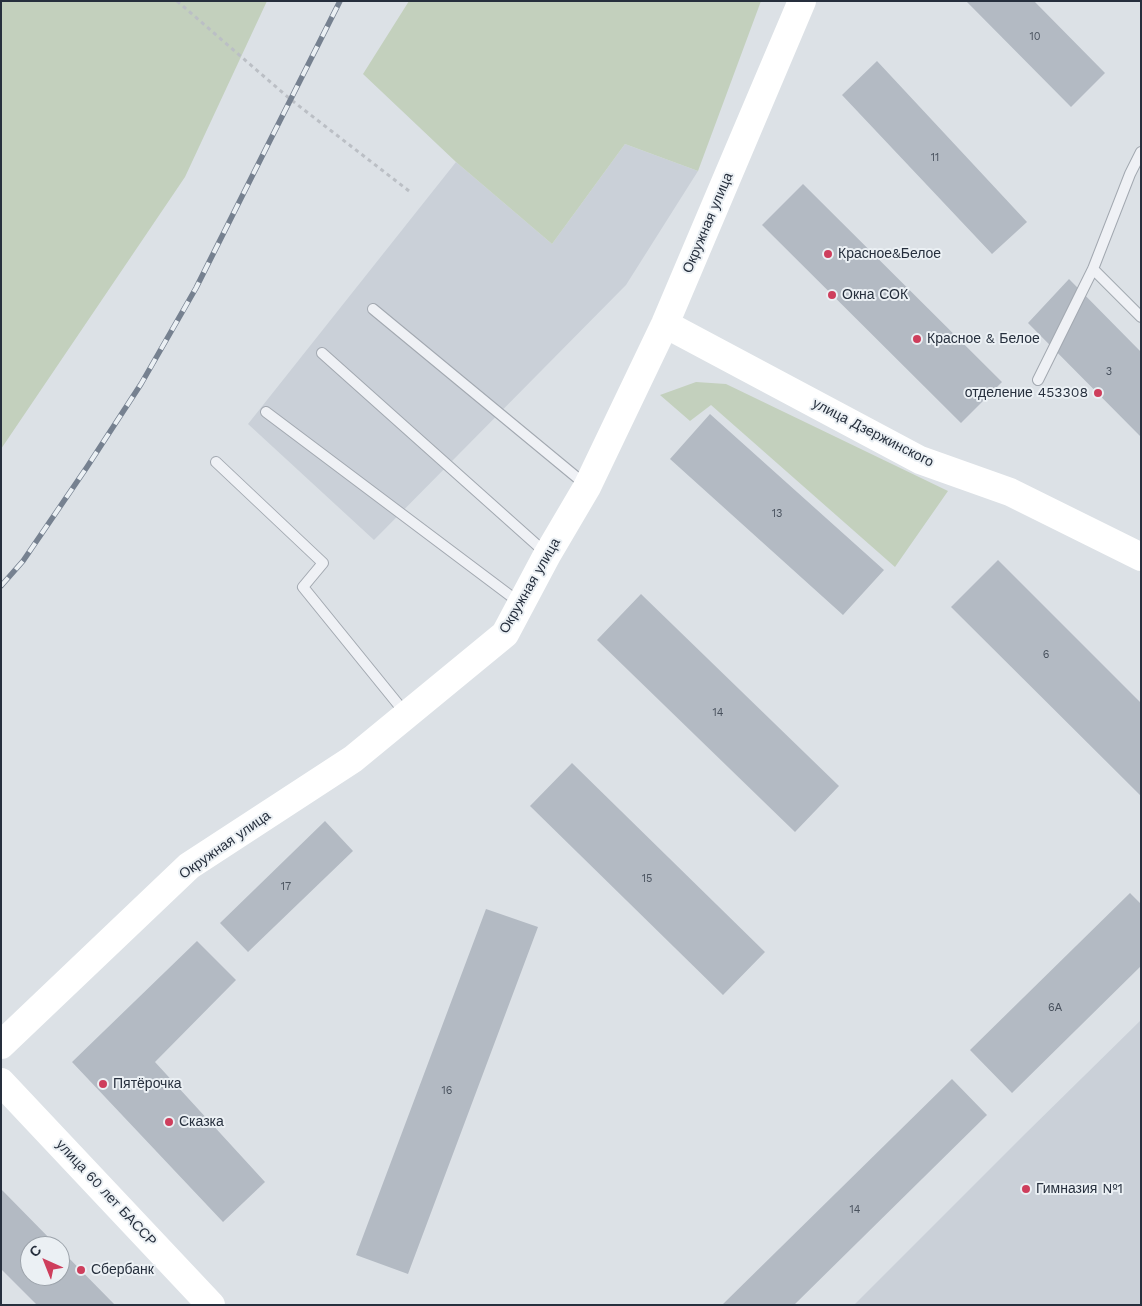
<!DOCTYPE html>
<html>
<head>
<meta charset="utf-8">
<style>
	body { margin:0 }
	#map { position:relative; width:1142px; height:1306px; overflow:hidden; background:#dce1e6; font-family:"Work Sans",sans-serif }
	canvas { display:block }
	.frame { position:absolute; inset:0; border:2px solid #262f3d; pointer-events:none }
	.north { position:absolute; left:20px; top:1236px; width:50px; height:50px; box-sizing:border-box; background:#ebf0f4; border:1px solid #9ca3ab; border-radius:50%; rotate:316deg; font-size:14px; font-weight:700; line-height:20px; text-align:center; color:#262f3d }
	.north::after { content:''; display:block; margin:auto; width:18px; height:22px; background:#ce3e5c; clip-path:polygon(50% 0,100% 100%,50% 72%,0 100%) }
</style>
</head>
<body>
<div id="map">
<canvas width="1142" height="1306"></canvas>
<div class="frame"></div>
<div class="north">С</div>
</div>
<script>
const context = document.querySelector('canvas').getContext('2d');
context.lineJoin = 'round';
function paint(path, color) { context.fillStyle = color; context.fill(path, 'evenodd'); }
function stroke(path, color, width, dash) { context.strokeStyle = color; context.lineWidth = width; context.lineCap = dash ? 'butt' : 'round'; context.setLineDash(dash || []); context.stroke(path); }
function write(font, color, halo, rows, align = 'center') {
  context.font = font + ' "Work Sans",sans-serif'; context.lineWidth = 4; context.setLineDash([]); context.textBaseline = 'middle'; context.strokeStyle = halo; context.fillStyle = color; for (const [text, x, y, turn = 0] of rows) {
    context.save(); context.translate(x, y); context.rotate((+turn || 0) * Math.PI / 180); context.textAlign = isNaN(turn) ? turn : align; if (halo) context.strokeText(text, 0, 0); context.fillText(text, 0, 0); context.restore();
  }
}
const built = new Path2D(`
	M625,144L698,171L626,285L374,540L248,424L456,162L552,244Z
	M1141,1020V1305H854L1026,1133Z`);
const green = new Path2D(`
	M1,1H267L185,177L1,449Z
	M409,1H761L698,171L625,144L552,244L456,162L363,74Z
	M696,382L726,384L948,491L895,567L711,405L690,421L660,395Z`);
const building = new Path2D(`
	M966,1H1034L1105,73L1071,107Z
	M877,61L1027,222L992,254L842,95Z
	M803,184L1002,382L961,423L762,225Z
	M1069,279L1141,352V437L1028,323Z
	M710,414L884,570L843,615L670,459Z
	M998,560L1141,703V796L951,607Z
	M641,594L839,786L795,832L597,640Z
	M572,763L765,952L723,995L530,806Z
	M325,821L353,851L248,952L220,923Z
	M1130,893L1141,904V966L1012,1093L970,1050Z
	M486,909L538,927L408,1274L356,1255Z
	M197,941L236,980L155,1062L265,1182L223,1222L72,1062Z
	M952,1079L987,1115L794,1305H722Z
	M1,1189L57,1246H30V1276H60V1249L115,1305H37L1,1269Z`);
const path = new Path2D(`
	M177,1L290,99L409,191`);
const lane = new Path2D(`
	M1093,269L1141,317
	M373,309L586,485
	M322,353L547,554
	M1038,380L1093,269L1130,174L1141,152
	M266,412L520,603
	M216,462L323,563L303,587L406,714`);
const secondary = new Path2D(`
	M665,324L920,460L1010,492L1141,557
	M1,1045L189,866L353,759L505,634L547,555L587,487L665,324L802,1
	M1,1082L211,1305`);
const rail = new Path2D(`
	M1,586L23,561L87,467L141,384L196,288L340,1`);
const markers = [
	[828,254,5,"#ce3e5c"],
	[832,295,5,"#ce3e5c"],
	[917,339,5,"#ce3e5c"],
	[1098,393,5,"#ce3e5c"],
	[103,1084,5,"#ce3e5c"],
	[169,1122,5,"#ce3e5c"],
	[1026,1189,5,"#ce3e5c"],
	[81,1270,5,"#ce3e5c"]
];
const numberNames = [
	["10",1035,37],
	["11",935,158],
	["3",1109,372],
	["13",777,514],
	["6",1046,655],
	["14",718,713],
	["15",647,879],
	["17",286,887],
	["6А",1055,1008],
	["16",447,1091],
	["14",855,1210]
];
const streetNames = [
	["Окружная улица",708,223,-67],
	["улица Дзержинского",873,433,27],
	["Окружная улица",530,586,-60],
	["Окружная улица",225,845,-35],
	["улица 60 лет БАССР",106,1193,47]
];
const poiNames = [
	["Красное&Белое",838,254],
	["Окна СОК",842,295],
	["Красное & Белое",927,339],
	["отделение 453308",1088,393,"right"],
	["Пятёрочка",113,1084],
	["Сказка",179,1122],
	["Гимназия №1",1036,1189],
	["Сбербанк",91,1270]
];
paint(built, '#cad0d8');
paint(green, '#c3d0bd');
paint(building, '#b3bac3');
stroke(lane, '#a2a8b0', 12);
stroke(path, '#bbbfc5', 3, [4, 4]);
stroke(lane, '#eff1f5', 10);
stroke(secondary, '#fff', 28);
stroke(rail, '#768190', 5.5);
stroke(rail, '#ebf0f4', 4, [11]);
for (const [x, y, r, color] of markers) { const dot = new Path2D(); dot.arc(x, y, r, 0, 2 * Math.PI); context.fillStyle = color; context.fill(dot); stroke(dot, '#ebf0f4', 2); }
write('11px', '#49525e', null, numberNames);
write('14px', '#262f3d', '#ebf0f4', streetNames);
write('14px', '#262f3d', '#ebf0f4', poiNames, 'left');
</script>
</body>
</html>
